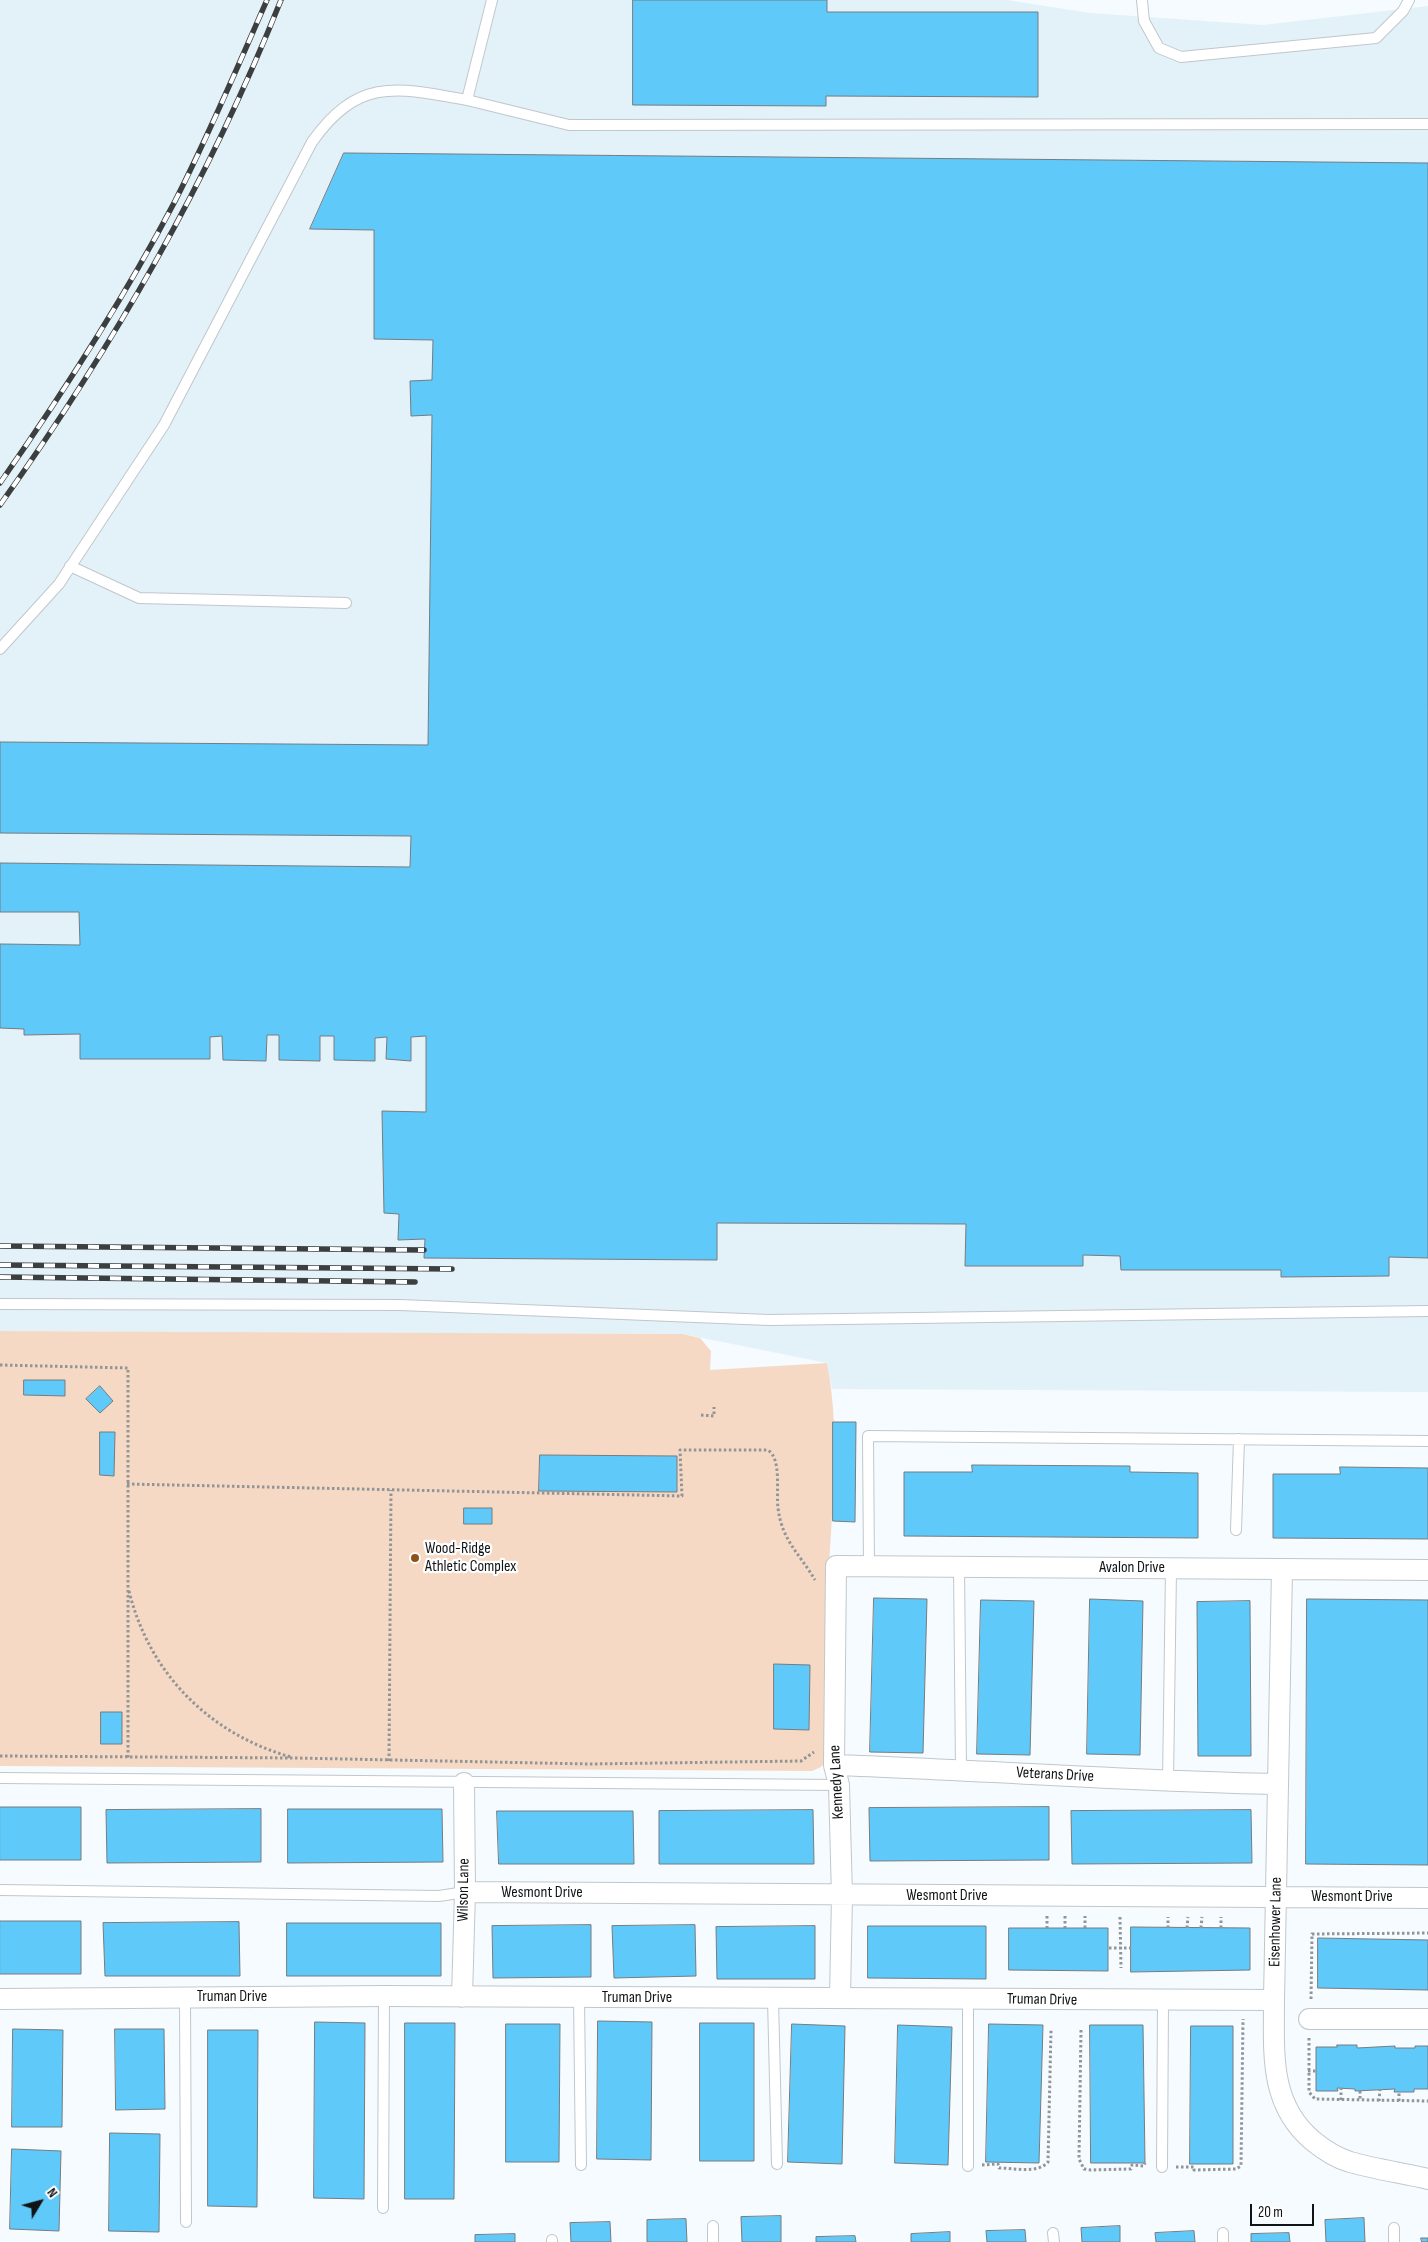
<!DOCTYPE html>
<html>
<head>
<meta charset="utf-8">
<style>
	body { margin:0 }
	#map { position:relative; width:1428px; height:2242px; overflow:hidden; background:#f5fbfe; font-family:"Sofia Sans Condensed",sans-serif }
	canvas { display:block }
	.north { position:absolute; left:15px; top:2177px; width:50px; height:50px; -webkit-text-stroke:4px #fff; paint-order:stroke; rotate:53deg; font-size:14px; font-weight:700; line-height:20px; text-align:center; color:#111415 }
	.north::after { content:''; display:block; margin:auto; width:18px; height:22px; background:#111415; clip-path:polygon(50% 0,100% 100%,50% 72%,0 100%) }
	.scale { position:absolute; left:1250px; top:2204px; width:64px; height:22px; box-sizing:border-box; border:2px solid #111415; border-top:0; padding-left:6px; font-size:15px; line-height:18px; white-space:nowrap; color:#111415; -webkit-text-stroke:4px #fff; paint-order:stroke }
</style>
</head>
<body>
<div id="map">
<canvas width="1428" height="2242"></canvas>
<div class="north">N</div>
<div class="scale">20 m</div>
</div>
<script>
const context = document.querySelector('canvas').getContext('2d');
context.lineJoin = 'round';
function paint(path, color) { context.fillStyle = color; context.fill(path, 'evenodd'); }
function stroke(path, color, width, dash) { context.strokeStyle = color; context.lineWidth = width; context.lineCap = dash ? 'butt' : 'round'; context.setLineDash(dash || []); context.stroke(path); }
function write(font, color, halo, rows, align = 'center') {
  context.font = font + ' "Sofia Sans Condensed",sans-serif'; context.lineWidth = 4.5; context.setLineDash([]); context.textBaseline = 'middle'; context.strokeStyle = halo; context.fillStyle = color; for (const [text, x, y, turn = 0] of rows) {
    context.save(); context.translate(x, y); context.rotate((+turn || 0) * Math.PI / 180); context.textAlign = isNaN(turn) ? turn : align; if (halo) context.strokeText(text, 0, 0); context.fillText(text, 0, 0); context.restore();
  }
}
const built = new Path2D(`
	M0,0H1007L1090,13L1263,25L1428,6V1392L832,1389L827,1363L683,1334L0,1331Z`);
const green = new Path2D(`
	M0,1331L683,1334L700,1338L711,1351L710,1370L827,1363C842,1439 830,1518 828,1595C826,1651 826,1707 825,1762L821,1767L812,1771L0,1766Z`);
const building = new Path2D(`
	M633,0H827V12H1038V97L826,96V106L633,105Z
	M344,153L1428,163V1258L1389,1257V1276L1281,1277V1270H1121L1120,1256L1083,1255V1266H965L966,1224L717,1223V1260L424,1258L425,1239L398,1240L399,1214L384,1213L382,1111L426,1112V1036L411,1037V1061L386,1059L387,1037L375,1038V1061L334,1060V1036H320V1061L279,1060V1035H267L266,1061L223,1060L222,1036L210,1037V1059H80V1034L24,1035V1029L0,1028V944L80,945L79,912H0V863L410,867L411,836L0,833V742L428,745L432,415L411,416L410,381L432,380L433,340L374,339V230L310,229Z
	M24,1380H65V1396L24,1395Z
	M100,1386L113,1401L100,1413L86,1399Z
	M833,1422H856L855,1522L833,1521Z
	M100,1432H115L114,1476L100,1475Z
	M540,1455L677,1456V1492L539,1491Z
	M972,1465L1130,1466V1472L1198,1473V1538L904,1536V1472H972Z
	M1340,1467L1428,1468V1539L1273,1538V1474H1340Z
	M464,1508H492V1524H464Z
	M874,1598L927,1599L923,1753L870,1752Z
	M1090,1599L1143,1601L1140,1755L1087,1754Z
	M1307,1599L1428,1600V1865L1306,1864Z
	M981,1600L1034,1601L1030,1755L977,1754Z
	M1250,1601L1251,1756H1198L1197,1602Z
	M774,1664L810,1665L809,1730L774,1729Z
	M101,1712H122V1744H101Z
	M0,1807H81V1860H0Z
	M1049,1807V1860L870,1861L869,1808Z
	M261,1809V1862L107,1863L106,1810Z
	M288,1809H442L443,1862L288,1863Z
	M813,1810L814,1864H659V1811Z
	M1251,1810L1252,1863L1072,1864L1071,1811Z
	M497,1811H633L634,1864H499Z
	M0,1921H81V1974H0Z
	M239,1922L240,1976H105L103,1923Z
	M287,1923H441V1976H287Z
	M591,1925V1977L493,1978L492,1926Z
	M695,1925L696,1976L614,1978L612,1926Z
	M815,1926V1979H717L716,1927Z
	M868,1926H986V1979L868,1978Z
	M1131,1927L1250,1928V1970L1131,1972Z
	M1009,1928H1108V1971L1009,1970Z
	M1318,1938L1428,1940V1990L1318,1988Z
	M598,2021L652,2022L651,2160L597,2159Z
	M315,2022L365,2023L364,2199L314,2198Z
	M405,2023H455L454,2199H405Z
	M700,2023H754V2161H700Z
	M506,2024H560L559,2162H506Z
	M792,2024L845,2026L842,2164L788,2162Z
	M989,2024L1043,2025L1039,2163L986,2162Z
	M898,2025L952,2027L948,2165L895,2163Z
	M1090,2025H1143L1145,2163H1091Z
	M1191,2026H1233V2164H1190Z
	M13,2029L63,2030L62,2127H12Z
	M115,2029H164L165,2109L116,2110Z
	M208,2030H258L257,2207L208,2206Z
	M1337,2045H1357V2048L1395,2046V2048H1415V2046H1428V2089H1414V2092H1394L1395,2089L1355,2091V2089L1337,2088L1338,2091H1316V2047H1337Z
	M110,2133L160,2134L159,2232L109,2231Z
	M12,2149L61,2151L59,2231L10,2229Z
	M781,2216V2242H742L741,2217Z
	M1364,2218L1365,2242H1326L1325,2220Z
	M686,2219L687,2242H647V2220Z
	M610,2222L611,2242H571L570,2223Z
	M1120,2226V2242H1082L1081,2228Z
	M1025,2230L1026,2242H987L986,2231Z
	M1194,2231L1195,2242H1156L1155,2233Z
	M950,2232V2242H911V2234Z
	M1289,2233L1290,2242H1251V2234Z
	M515,2234V2242H475V2235Z
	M855,2236L856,2242H816V2237Z
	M1421,2238H1428V2242H1422Z`);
const path = new Path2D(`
	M0,1365L128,1368V1758
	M701,1415L714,1416V1407
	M127,1484L682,1496L680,1450H767C782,1456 776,1493 778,1508C782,1541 800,1554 815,1580
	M129,1591C149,1673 209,1734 291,1757
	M0,1756L296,1758L589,1764L801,1761L814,1752
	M389,1761L391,1490
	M1047,1916V1928
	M1065,1916V1928
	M1120,1917L1121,1968
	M1085,1928V1916
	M1168,1928V1917
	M1187,1928L1188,1917
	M1201,1928L1202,1917
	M1221,1928V1917
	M1109,1948H1131
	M1311,1999L1312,1934L1428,1933
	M1081,2030L1079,2159L1084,2169L1091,2170L1131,2169L1132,2165L1144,2166L1145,2163
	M1309,2038V2092L1315,2099L1428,2101
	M1308,2071H1316
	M1360,2091V2100
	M1341,2100V2089
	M1379,2101L1380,2089
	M1399,2101V2092
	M982,2165L998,2164L999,2168C1013,2168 1038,2174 1048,2162L1051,2030
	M1176,2167H1194V2170L1236,2169L1241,2166L1243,2019`);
const lane = new Path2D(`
	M492,0L467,100L569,125L1428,124
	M1142,0L1144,21L1159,48L1181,57L1376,38L1403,11L1409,0
	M70,566L139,598L346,603
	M0,649L59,584L164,425L312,142C358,77 397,87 467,100
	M0,1304L400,1305L769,1320L1428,1311
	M1236,1530L1239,1439
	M869,1567L868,1436L1428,1441
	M959,1567L961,1769
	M0,1778L839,1785
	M1168,1782L1171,1569
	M0,1890L439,1896L465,1892
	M185,1997L186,2222
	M579,1997L581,2165
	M773,1999L777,2164
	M968,1999V2166
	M1162,2167L1163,2001
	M383,2208L384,1996
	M713,2226V2242
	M1394,2228V2242
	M1053,2233L1054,2242
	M1223,2233V2242
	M552,2240V2242`);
const street = new Path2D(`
	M1282,1569L1274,2000C1274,2054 1269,2104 1313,2141C1324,2150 1337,2158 1350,2162C1375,2169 1402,2173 1428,2179
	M834,1765C982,1770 1129,1781 1276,1784
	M465,1892L1428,1898
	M462,1997L465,1892L464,1783
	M840,1998L842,1896L839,1785L834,1765L836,1566L1428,1570
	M0,1999L384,1996L1274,2000
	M1309,2019H1428`);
const rail = new Path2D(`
	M0,483C63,393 123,300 174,203C208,137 237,68 267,0
	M0,505C114,345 208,182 281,0
	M0,1246L424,1250
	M0,1265L452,1269
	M0,1277L415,1282`);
const markers = [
	[415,1558,5,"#905117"]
];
const poiNames = [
	["Wood-Ridge",425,1549],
	["Athletic Complex",425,1567]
];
const streetNames = [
	["Avalon Drive",1132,1568],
	["Veterans Drive",1055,1775,3],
	["Kennedy Lane",837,1782,-93],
	["Wilson Lane",464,1890,-89],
	["Wesmont Drive",542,1893],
	["Wesmont Drive",947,1896],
	["Wesmont Drive",1352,1897],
	["Eisenhower Lane",1276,1922,-89],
	["Truman Drive",232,1997],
	["Truman Drive",637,1998],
	["Truman Drive",1042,2000,1]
];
paint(built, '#e3f1f9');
paint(green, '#f6d9c4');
paint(building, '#5fc9f9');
stroke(building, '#767c80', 1);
stroke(lane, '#c0c7cb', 12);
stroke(street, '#c0c7cb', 22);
stroke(path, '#919597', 3, [2.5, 2.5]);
stroke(lane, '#fff', 10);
stroke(street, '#fff', 20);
stroke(rail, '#3c3f40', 5.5);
stroke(rail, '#fff', 4, [11]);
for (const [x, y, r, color] of markers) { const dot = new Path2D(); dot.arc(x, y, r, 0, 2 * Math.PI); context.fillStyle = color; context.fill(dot); stroke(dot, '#fff', 2); }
write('16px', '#111415', '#fff', poiNames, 'left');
write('16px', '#111415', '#fff', streetNames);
</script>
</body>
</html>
